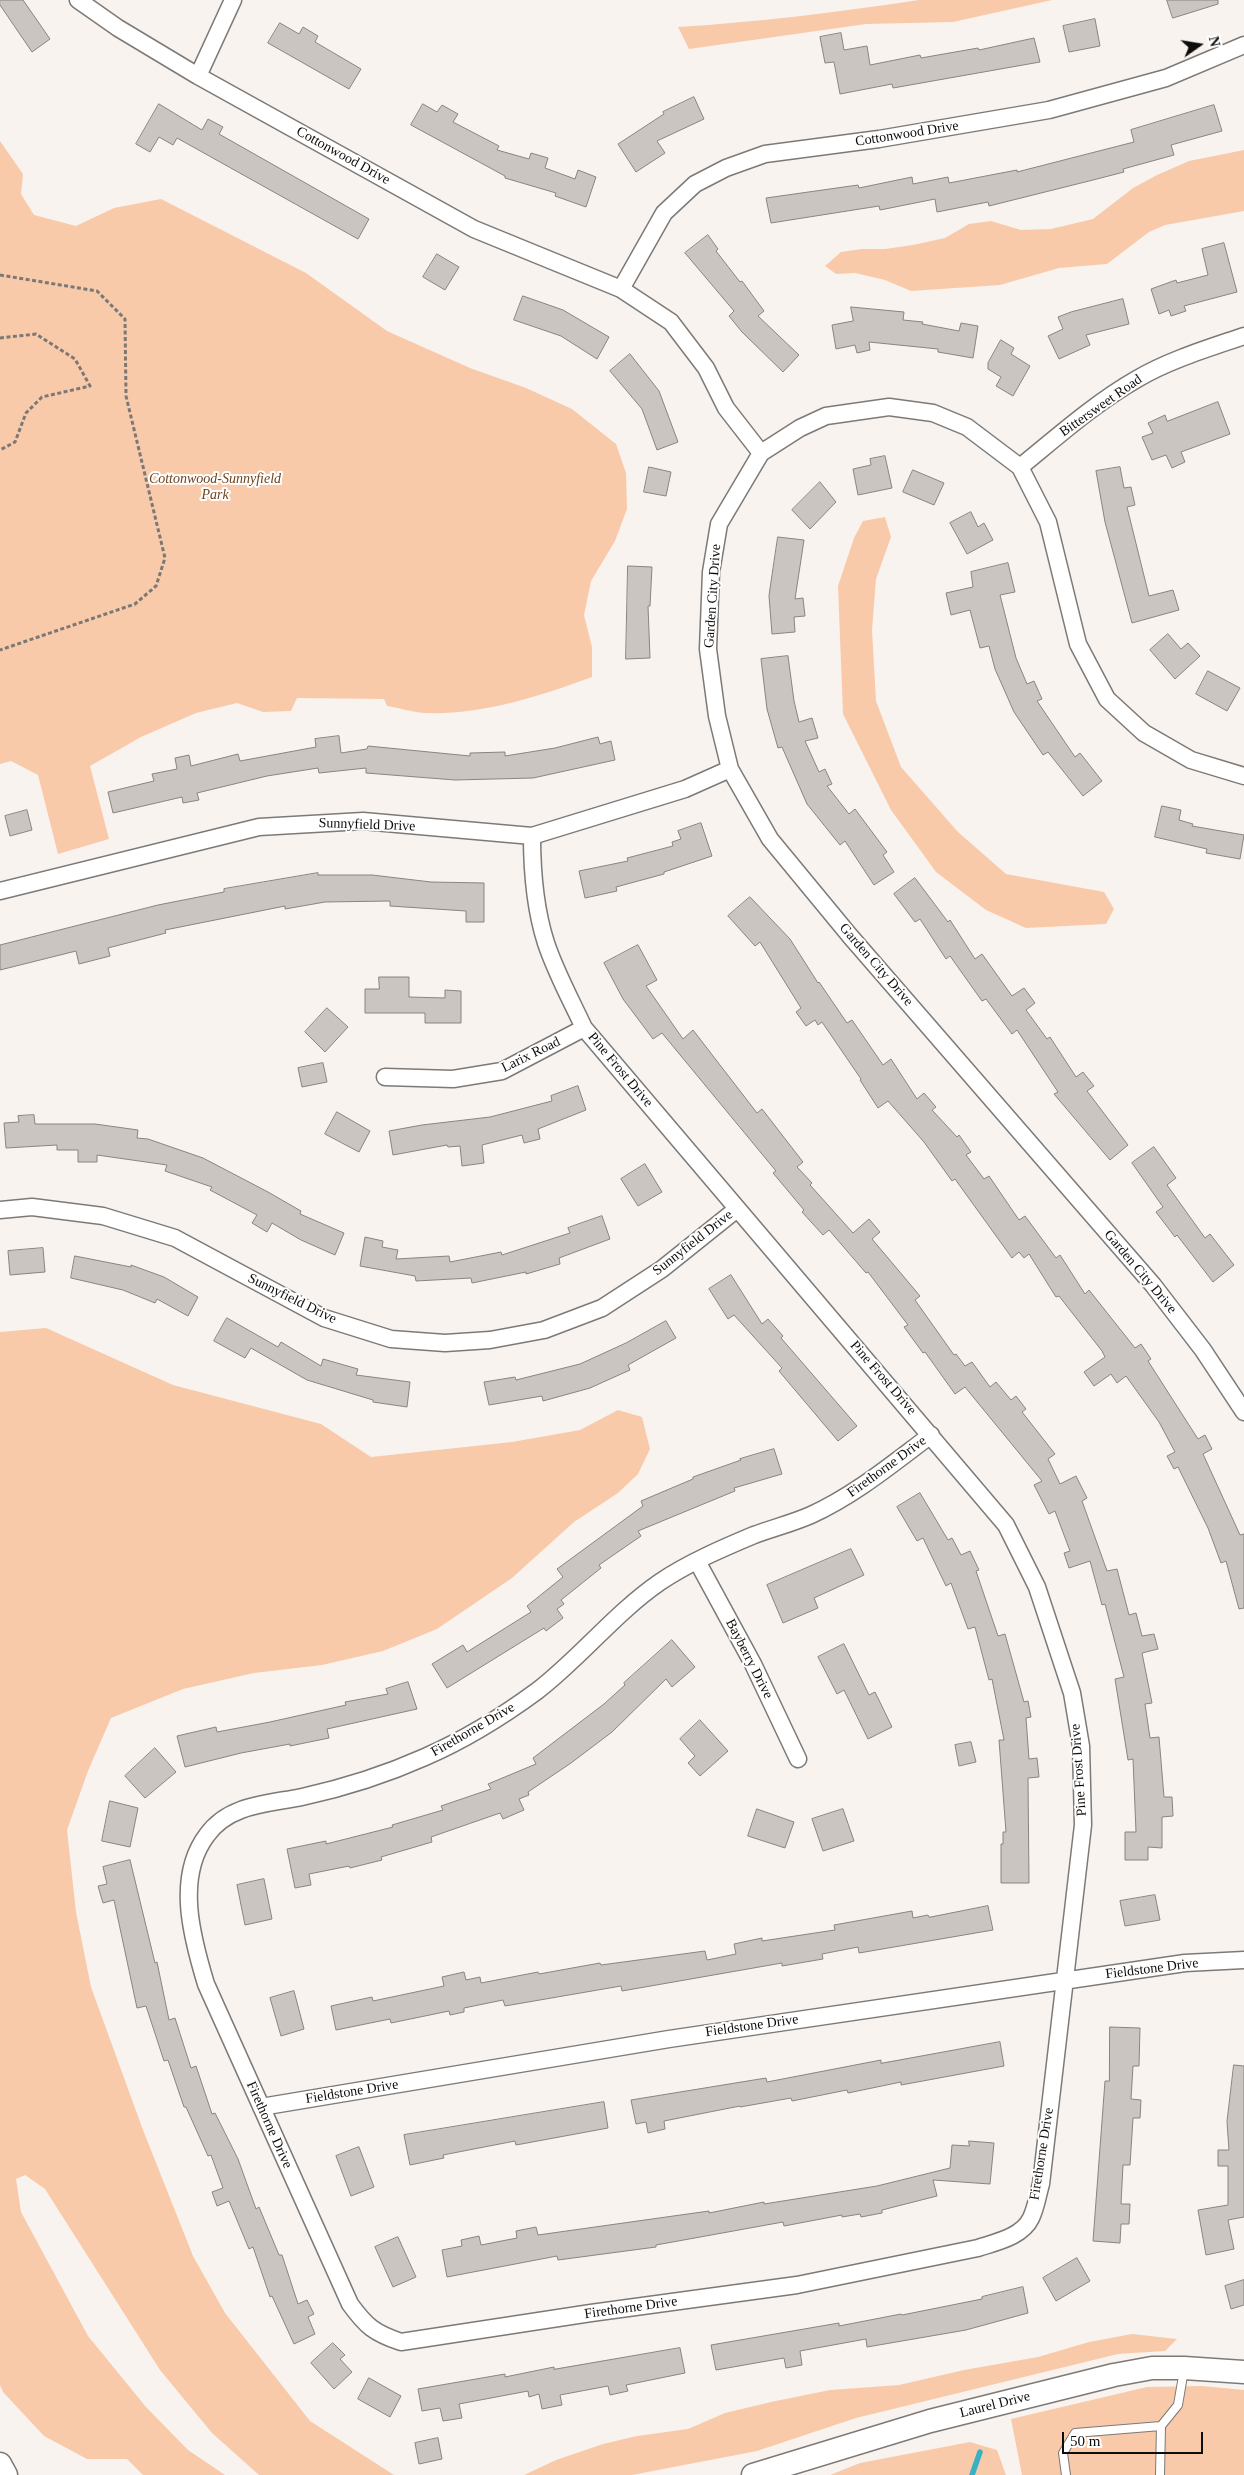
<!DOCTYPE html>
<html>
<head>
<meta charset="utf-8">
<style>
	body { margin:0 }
	#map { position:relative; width:1244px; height:2475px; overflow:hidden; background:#f8f3ef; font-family:Georgia,serif }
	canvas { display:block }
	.north { position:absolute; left:1174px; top:20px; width:50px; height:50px; -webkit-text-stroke:4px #fff; paint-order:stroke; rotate:77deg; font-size:14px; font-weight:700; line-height:20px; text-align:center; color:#0f0d0c }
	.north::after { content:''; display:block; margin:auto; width:18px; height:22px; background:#0f0d0c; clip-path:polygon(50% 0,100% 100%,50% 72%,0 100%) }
	.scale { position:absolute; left:1062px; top:2432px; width:141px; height:22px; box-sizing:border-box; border:2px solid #0f0d0c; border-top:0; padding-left:6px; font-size:15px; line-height:18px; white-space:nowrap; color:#0f0d0c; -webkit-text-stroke:4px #fff; paint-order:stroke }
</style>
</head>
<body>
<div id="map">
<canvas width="1244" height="2475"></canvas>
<div class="north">N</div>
<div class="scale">50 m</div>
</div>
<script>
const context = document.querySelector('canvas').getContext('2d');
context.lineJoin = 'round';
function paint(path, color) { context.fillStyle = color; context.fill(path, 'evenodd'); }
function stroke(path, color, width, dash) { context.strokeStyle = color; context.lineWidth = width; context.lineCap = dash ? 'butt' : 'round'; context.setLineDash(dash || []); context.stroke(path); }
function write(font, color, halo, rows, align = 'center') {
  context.font = font + ' Georgia,serif'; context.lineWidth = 4; context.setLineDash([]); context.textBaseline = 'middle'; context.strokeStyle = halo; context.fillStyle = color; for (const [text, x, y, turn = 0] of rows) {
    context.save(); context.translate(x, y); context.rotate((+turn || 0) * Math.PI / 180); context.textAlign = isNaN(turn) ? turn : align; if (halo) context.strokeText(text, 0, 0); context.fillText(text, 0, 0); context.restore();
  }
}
const green = new Path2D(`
	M919,0H1052L953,22L866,24L689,49L678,27C759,22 839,12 919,0Z
	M0,141L23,174L21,194L34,215L76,226L114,208L161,199L306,273L387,331L470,368L526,388L572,409L616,444L626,473L627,509L615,541L591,581L584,615L592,647V677C537,697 483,715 424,713C412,712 399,708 387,706L384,699L297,698L291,711L263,712L237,703L196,713L141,737L90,766L109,839L58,854L38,775L11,761L0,764Z
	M1244,150V211L1165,225L1149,232L1107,264L1059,268L1000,285L911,291L885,280L855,273L836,274L825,266L841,252L862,249H885L913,245L945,238L969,224L991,221L1021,230L1051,229L1093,219L1133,188L1157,175L1189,161Z
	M885,517L891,537L876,579L872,630L876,701L901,767L958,832L1006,874L1104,892L1114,909L1106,924L1026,928L986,910L936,872L891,810L843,714L838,586L854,538L863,521Z
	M46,1328L173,1385L321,1424L371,1457L512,1442L580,1430L618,1410L642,1417L650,1449L638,1474L618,1493L574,1522L512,1578L437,1629L383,1651L322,1665L254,1673L183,1689L111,1718L88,1771L67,1830L76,1912L91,1987L143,2130L193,2256L225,2313L310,2421L394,2475H259L212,2433L160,2370L45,2189L25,2175L16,2179L21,2212L88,2336L146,2407L188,2450L225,2475H143L127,2459H87L44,2436L3,2392L0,2385V1332Z
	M1132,2334L1177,2339L1165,2351L1118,2354L856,2418L757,2451L632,2475H524L556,2460L603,2444L637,2436L688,2429L725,2413L771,2402L830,2390L899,2385L964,2370L1038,2357L1089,2342Z
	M1202,2386L1244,2390V2475H1022L1011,2419L1147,2387Z
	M970,2442L997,2450L1006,2475H830L860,2463Z`);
const stream = new Path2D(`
	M972,2475L980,2452`);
const building = new Path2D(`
	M0,0H23L50,39L32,52L0,5Z
	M1167,0H1218V4L1173,18Z
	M1095,19L1100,46L1069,52L1063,26Z
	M280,23L299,34L303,27L318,36L315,42L361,69L349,89L268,43Z
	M841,33L844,50L867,46L870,65L920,55L921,58L978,48L979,50L1034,38L1040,62L893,88L892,84L840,94L834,62L825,63L820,37Z
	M694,97L704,119L657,141L665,153L636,172L618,144L664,114L663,112Z
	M159,104L202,130L208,119L223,127L219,134L369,219L358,239L177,138L173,145L159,137L150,152L136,144Z
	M423,104L437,112L442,105L458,114L453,122L499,146L497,150L529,159L531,153L548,158L545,168L575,179L578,170L596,177L586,207L555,196L556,193L505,178V176L411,125Z
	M1214,105L1222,131L1171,145L1174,155L1123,169L1124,172L1093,180L989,206L988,202L937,212L935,199L880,210L879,206L771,223L766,198L858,185L859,188L912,177L913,184L948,177L949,183L1017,170V172L1134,142L1131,130Z
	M708,235L718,249L716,251L740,282L742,281L764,311L758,316L799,355L783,372L742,332L729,316L734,311L685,253Z
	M1224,243L1237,292L1184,306L1186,311L1171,316L1169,310L1159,314L1151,289L1176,280L1177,283L1208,275L1202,249Z
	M437,254L459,267L445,290L423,277Z
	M523,296L563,310L609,337L597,359L561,336L514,320Z
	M1123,299L1129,324L1086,335L1090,345L1059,359L1048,336L1063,329L1058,317L1071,312Z
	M851,307L904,312L903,320L923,322L922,324L959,331L961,323L978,326L973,358L938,352V349L869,342L870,350L857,353L855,345L836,349L832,325L853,321Z
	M1001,340L1014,348L1011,354L1030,366L1013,396L996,386L1001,377L988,369V363Z
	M630,354L659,391L678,442L657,450L642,409L610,371Z
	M1218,402L1230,434L1181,452L1185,462L1172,468L1166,455L1152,460L1142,437L1153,433L1148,423L1165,415L1167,421Z
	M885,456L892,488L858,495L853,469L871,465L870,459Z
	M649,467L671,472L666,496L644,492Z
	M1120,467L1124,488L1131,487L1135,505L1127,507L1149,596L1173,590L1179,610L1132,623L1105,522L1096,471Z
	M913,470L944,483L934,505L903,492Z
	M820,482L836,502L810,529L792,510Z
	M971,512L978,527L984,523L993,540L967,554L950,523Z
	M778,537L804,540L795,599L803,598L805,616L794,617L795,632L772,634L769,596Z
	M1008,563L1015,592L1000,595L1016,658L1027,684L1034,681L1042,699L1037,701L1075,757L1080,753L1102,781L1083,796L1048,752L1043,755L1014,712L995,669L989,646L980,648L970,610L951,615L946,593L973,587L971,572Z
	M628,566L652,567L650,606H648L650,658L626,659Z
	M1168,634L1181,649L1188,643L1200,656L1175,679L1150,650Z
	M788,656L794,701L799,722L812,718L818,738L805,741L819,772L825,769L832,784L827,786L849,814L855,809L887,852L883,855L894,872L874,885L845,841L840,845L807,804L782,747L778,748L767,709L761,659Z
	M1208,671L1240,688L1227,711L1196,694Z
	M339,736L341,753L367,749L368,746L470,756V753L505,752V756L555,748L598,737L600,744L611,741L615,760L533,778L455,780L366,773V768L319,773L318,768L267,776L197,793L199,800L183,803L182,797L113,813L108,792L154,781L152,774L177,769L175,758L189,755L191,766L238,754L240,761L316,747L315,739Z
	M1162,806L1181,810L1179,820L1193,824L1192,826L1244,835L1240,859L1206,853L1207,849L1155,837Z
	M27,810L32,830L10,836L5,816Z
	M701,823L712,856L664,872V874L616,887L617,891L585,898L579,871L628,861L627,858L673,846L672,842L681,839L678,831Z
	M318,873V875H372L431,882L484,883V922H466V911L390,906V901L325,902L285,909V906L165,930L166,933L108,948L110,956L79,964L76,951L0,970V945L158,905L224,892V889Z
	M915,878L948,922L950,920L975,959L982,954L1012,996L1024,988L1035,1003L1026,1010L1047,1039L1050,1037L1076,1077L1083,1072L1094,1086L1087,1091L1128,1145L1110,1160L1054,1094L1058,1092L1017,1030L1012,1034L986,999L982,1001L950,956L946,959L920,919L915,922L894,894Z
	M750,897L790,939L818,983L819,982L847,1023L852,1020L883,1065L891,1059L917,1099L924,1093L936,1107L932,1110L957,1137L959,1135L971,1152L966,1155L984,1179L989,1176L1019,1220L1025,1216L1056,1258L1060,1255L1085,1294L1089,1290L1135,1348L1141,1344L1151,1359L1148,1361L1198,1439L1205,1435L1212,1449L1203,1454L1240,1535L1244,1534V1608L1239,1609L1226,1561L1221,1563L1208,1528L1178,1467L1174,1469L1167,1456L1175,1452L1159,1422L1126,1376L1117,1383L1111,1374L1094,1386L1084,1372L1105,1357L1102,1351L1059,1296L1056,1297L1029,1254L1024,1258L1019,1252L1012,1258L955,1179L952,1181L924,1142L888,1101L878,1108L860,1080L861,1079L822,1022L818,1025L815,1020L806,1026L796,1012L801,1008L760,942L755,946L728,916Z
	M638,945L657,980L646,986L683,1039L693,1030L757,1113L762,1109L803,1162L797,1167L812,1183L810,1185L853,1233L869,1219L880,1232L872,1239L920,1296L915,1300L954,1355L956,1354L965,1366L972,1362L990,1387L996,1382L1011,1400L1016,1396L1026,1409L1022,1412L1055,1454L1048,1459L1060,1484L1076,1476L1087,1498L1082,1501L1107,1571L1117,1569L1129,1615L1136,1613L1142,1636L1154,1634L1158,1649L1142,1653L1152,1703L1145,1704L1150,1738L1159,1737L1164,1797H1172L1173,1816L1162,1817V1848L1148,1847V1860H1125V1832H1136L1133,1759L1128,1760L1115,1679L1124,1677L1105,1604L1102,1605L1090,1561L1069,1568L1064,1553L1070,1551L1055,1511L1049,1514L1034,1485L1042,1481L965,1387L955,1394L925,1352L923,1353L904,1327L908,1325L868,1272L866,1273L829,1230L823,1235L802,1212L804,1210L773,1173L776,1171L662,1033L653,1039L623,999L604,963Z
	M379,977H409V997L445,998V990L461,991V1023H425V1013H365V989H379Z
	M327,1008L348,1027L325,1052L305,1032Z
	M323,1063L327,1082L302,1087L298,1068Z
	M578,1086L586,1110L538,1129L540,1139L524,1143L522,1135L482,1145L484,1163L462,1166L460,1146L448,1147L447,1145L393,1155L389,1131L422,1125L490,1117L552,1101L551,1096Z
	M337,1112L370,1131L359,1152L325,1134Z
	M34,1115L35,1124H95L138,1130L137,1138L148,1139L203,1158L268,1192L301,1211L300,1214L344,1233L335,1255L301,1240L272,1223L267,1232L252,1223L257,1215L210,1190L212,1187L165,1171L167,1165L97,1155V1162H78V1150H57V1145L6,1148L4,1123L19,1122L18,1116Z
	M1154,1147L1176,1178L1167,1185L1205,1238L1210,1234L1234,1265L1213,1282L1177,1235L1175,1237L1156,1212L1163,1207L1132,1163Z
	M645,1164L662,1192L638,1206L621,1179Z
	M602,1216L610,1239L559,1258L560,1264L526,1274V1272L472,1283L471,1278L416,1281L415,1276L360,1266L365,1237L383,1241L382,1247L398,1250L396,1259L449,1256L450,1262L501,1252L502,1255L570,1233L568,1228Z
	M43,1248L45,1272L10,1275L8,1251Z
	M75,1256L131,1267V1265L164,1277L198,1297L188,1316L157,1299L155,1303L123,1290L71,1278Z
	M731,1275L762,1324L768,1319L783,1336L781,1338L857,1426L838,1441L779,1371L782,1368L734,1315L728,1319L709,1289Z
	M227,1318L278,1347L281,1342L321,1366L323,1359L358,1369L356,1375L410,1382L407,1407L373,1402V1400L307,1380L251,1348L245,1358L214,1341Z
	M666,1321L676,1338L628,1365L630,1370L590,1388L543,1401L542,1396L489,1405L484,1382L515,1377L516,1380L580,1364L626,1343Z
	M774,1449L782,1474L734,1488L735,1491L638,1531L641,1536L599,1565L601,1568L561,1600L564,1604L557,1609L563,1618L546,1631L544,1628L447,1688L432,1664L463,1645L467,1652L531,1612L527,1606L563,1577L557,1569L643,1506L641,1501L693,1479V1477L741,1460L740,1459Z
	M920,1493L948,1540L952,1538L961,1555L970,1551L979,1570L976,1571L998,1636L1005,1634L1024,1702L1028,1701L1031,1717L1026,1718L1029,1759L1037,1758L1039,1777L1028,1778L1029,1883H1001V1844H1003V1832H1006L999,1740H1004L992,1679L989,1680L975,1627L968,1629L951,1583L946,1586L923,1538L917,1541L897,1507Z
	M851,1549L864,1575L814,1598L818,1608L783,1623L767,1585Z
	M672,1640L695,1667L672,1687L666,1679L612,1732L571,1763L528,1792L529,1795L519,1799L524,1810L503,1819L500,1813L431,1837L432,1842L381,1857L382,1860L350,1868L349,1866L309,1874L311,1885L295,1888L287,1849L326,1841V1844L393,1827L392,1825L443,1810L441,1806L491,1789L488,1784L536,1764L533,1758L604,1704L625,1685L624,1683Z
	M844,1644L869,1695L875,1692L892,1727L868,1739L844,1690L837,1694L818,1657Z
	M408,1682L417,1709L327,1729L329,1738L290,1746V1744L241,1753L185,1767L177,1736L216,1727L217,1732L270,1722L346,1705L345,1702L388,1694L386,1689Z
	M700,1720L728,1751L700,1776L688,1763L695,1756L680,1739Z
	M971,1742L976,1762L959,1766L955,1745Z
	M155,1748L176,1772L145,1798L125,1776Z
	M110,1801L138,1808L130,1847L102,1841Z
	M757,1809L794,1822L785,1848L748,1836Z
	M843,1809L854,1841L823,1851L812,1819Z
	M130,1860L155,1963L157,1962L169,2020L175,2018L191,2068L196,2066L212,2114L215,2113L238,2159L256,2209L259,2207L279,2255H282L298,2304L307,2300L314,2314L308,2317L315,2334L294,2344L272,2296L270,2297L253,2247L249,2249L229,2201L217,2206L212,2192L223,2188L211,2155L208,2156L186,2107H184L168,2060L164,2061L146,2006L137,2008L114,1900L103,1903L98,1886L107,1884L103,1867Z
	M264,1879L272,1919L245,1925L237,1885Z
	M1155,1895L1160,1920L1125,1926L1120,1901Z
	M988,1906L993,1930L859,1953L858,1947L822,1954L823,1959L782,1966V1963L622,1991L621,1986L505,2006L503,2000L464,2008V2012L450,2015L449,2011L391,2023L390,2019L336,2030L331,2006L372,1997L373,2001L444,1986L442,1977L464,1972L466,1980L480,1977L481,1983L538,1972L539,1974L600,1963L601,1965L705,1951L707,1960L736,1954L734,1944L762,1938V1941L835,1930L834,1925L912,1911L913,1918L928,1915L929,1917Z
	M294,1991L304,2029L281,2036L270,1998Z
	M1110,2027L1140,2028L1139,2066H1133L1131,2099L1141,2100L1140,2118H1133L1130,2165H1123L1121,2204H1130L1129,2224H1121L1120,2243L1093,2241L1105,2081H1109Z
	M1000,2042L1004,2066L901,2085V2082L848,2093L847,2090L792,2101L791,2098L740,2107V2106L664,2121L665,2129L648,2133L646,2122L636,2124L631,2100L766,2078L767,2082L881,2060V2063Z
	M1234,2065L1244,2066V2217L1228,2220L1234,2249L1206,2255L1198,2210L1228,2205V2166H1218V2150H1229L1227,2122Z
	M604,2102L608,2128L516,2145L515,2141L443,2155L444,2158L410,2165L404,2135Z
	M969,2141L994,2143L990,2184L933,2180L937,2196L882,2210V2213L861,2217L860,2214L842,2217V2215L784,2226L783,2222L656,2245V2247L558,2260L557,2256L447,2277L442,2250L462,2246L461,2240L479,2236L481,2245L517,2238L516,2231L536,2227L538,2235L709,2211V2213L764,2202V2204L877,2186L950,2168L952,2145L969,2146Z
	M359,2147L374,2187L351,2196L336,2156Z
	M398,2237L416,2277L393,2287L375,2247Z
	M1077,2258L1090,2281L1056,2301L1043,2278Z
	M1244,2280V2305L1231,2309L1225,2286Z
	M1023,2287L1028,2313L966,2330L867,2347L866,2339L800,2351L802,2365L786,2368L784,2358L716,2370L711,2345L839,2323V2326L901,2314L902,2315L982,2299V2297Z
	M333,2343L345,2355L340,2359L352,2372L334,2389L311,2363Z
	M680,2348L685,2373L626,2385L628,2391L610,2395L608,2386L560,2395L562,2405L542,2409L539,2394L529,2397L528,2391L459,2404L462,2418L443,2421L440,2408L422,2411L418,2389L505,2374V2377L554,2367V2369Z
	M369,2378L401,2396L390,2417L358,2399Z
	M438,2438L442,2459L419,2464L415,2443Z`);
const path = new Path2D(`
	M0,275L97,291L125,319L126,396L165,558L156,586L135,604L0,650
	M0,338L36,334L75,359L90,386L42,397L26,413L15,442L0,450`);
const lane = new Path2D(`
	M1066,2475L1063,2453L1075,2433L1161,2426
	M1160,2475L1161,2426L1178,2405L1184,2370`);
const street = new Path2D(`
	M78,0L118,28L198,76L474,229L621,289L671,322L706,368L726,408L761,453
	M198,76L233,0
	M621,289L664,213L695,184L726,168L765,154L879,139L1049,110L1166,78L1244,45
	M1020,467C1057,437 1095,403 1137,379C1169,360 1209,348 1244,336
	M1244,776L1191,760L1144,733L1107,699L1078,644L1048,522L1020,467L967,427L933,413L889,407L826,416L800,428L761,453L719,524L711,572L708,649L717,716L730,769L770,839L850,936L1153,1285L1203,1350L1244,1412
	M532,836C532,872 535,909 546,943C556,973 571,1000 584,1028L1006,1525L1037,1587L1072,1693L1081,1746L1083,1825L1041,2184C1038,2194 1036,2208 1031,2218C1022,2237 996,2242 978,2248L797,2285L591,2313L401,2342C374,2333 366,2326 350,2304L206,1984C192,1938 175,1877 207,1835C229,1804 268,1804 302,1797C343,1788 387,1774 425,1757C464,1740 503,1716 537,1691C580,1658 615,1613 660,1582C688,1563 723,1548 754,1535C773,1528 793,1523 811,1515C855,1495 892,1464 931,1435
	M0,891L259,827L363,821L532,836L685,789L730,769
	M385,1077L453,1079L502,1071L584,1028
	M0,1210L32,1207L103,1216L175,1238L324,1318L391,1339L445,1343L490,1340L544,1330L602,1308L662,1269L737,1209
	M697,1561L753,1664L798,1759
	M261,2107L669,2039L1185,1963L1244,1960`);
const secondary = new Path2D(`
	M0,2464L6,2475
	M753,2475L930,2421L1114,2375L1152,2368H1184L1244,2372`);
const streetNames = [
	["Cottonwood Drive",907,134,-9],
	["Cottonwood Drive",343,156,29],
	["Bittersweet Road",1101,406,-35],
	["Garden City Drive",713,596,-86],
	["Sunnyfield Drive",367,825,2],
	["Garden City Drive",876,965,49],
	["Larix Road",531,1055,-26],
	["Pine Frost Drive",620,1070,50],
	["Sunnyfield Drive",693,1243,-38],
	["Garden City Drive",1140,1272,50],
	["Sunnyfield Drive",292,1299,26],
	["Pine Frost Drive",883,1378,49],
	["Firethorne Drive",887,1467,-36],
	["Bayberry Drive",749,1659,63],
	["Firethorne Drive",473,1730,-30],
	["Pine Frost Drive",1079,1770,-94],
	["Fieldstone Drive",1152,1969,-7],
	["Fieldstone Drive",752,2026,-8],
	["Fieldstone Drive",352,2092,-9],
	["Firethorne Drive",269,2125,66],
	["Firethorne Drive",1042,2154,-81],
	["Firethorne Drive",631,2308,-8],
	["Laurel Drive",995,2405,-14]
];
const parkNames = [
	["Cottonwood-Sunnyfield",215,479],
	["Park",215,495]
];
paint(green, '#f9caa9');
stroke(stream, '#39b1c4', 5.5);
paint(building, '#cac5c1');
stroke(building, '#898481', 1);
stroke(lane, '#7d7976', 10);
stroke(street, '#7d7976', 19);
stroke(secondary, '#7d7976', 25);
stroke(path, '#7b7875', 3, [4, 2.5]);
stroke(lane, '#fff', 8);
stroke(street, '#fff', 16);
stroke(secondary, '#fff', 22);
write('14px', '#0f0d0c', '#fff', streetNames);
write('italic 14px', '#70421c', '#fff', parkNames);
</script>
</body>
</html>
